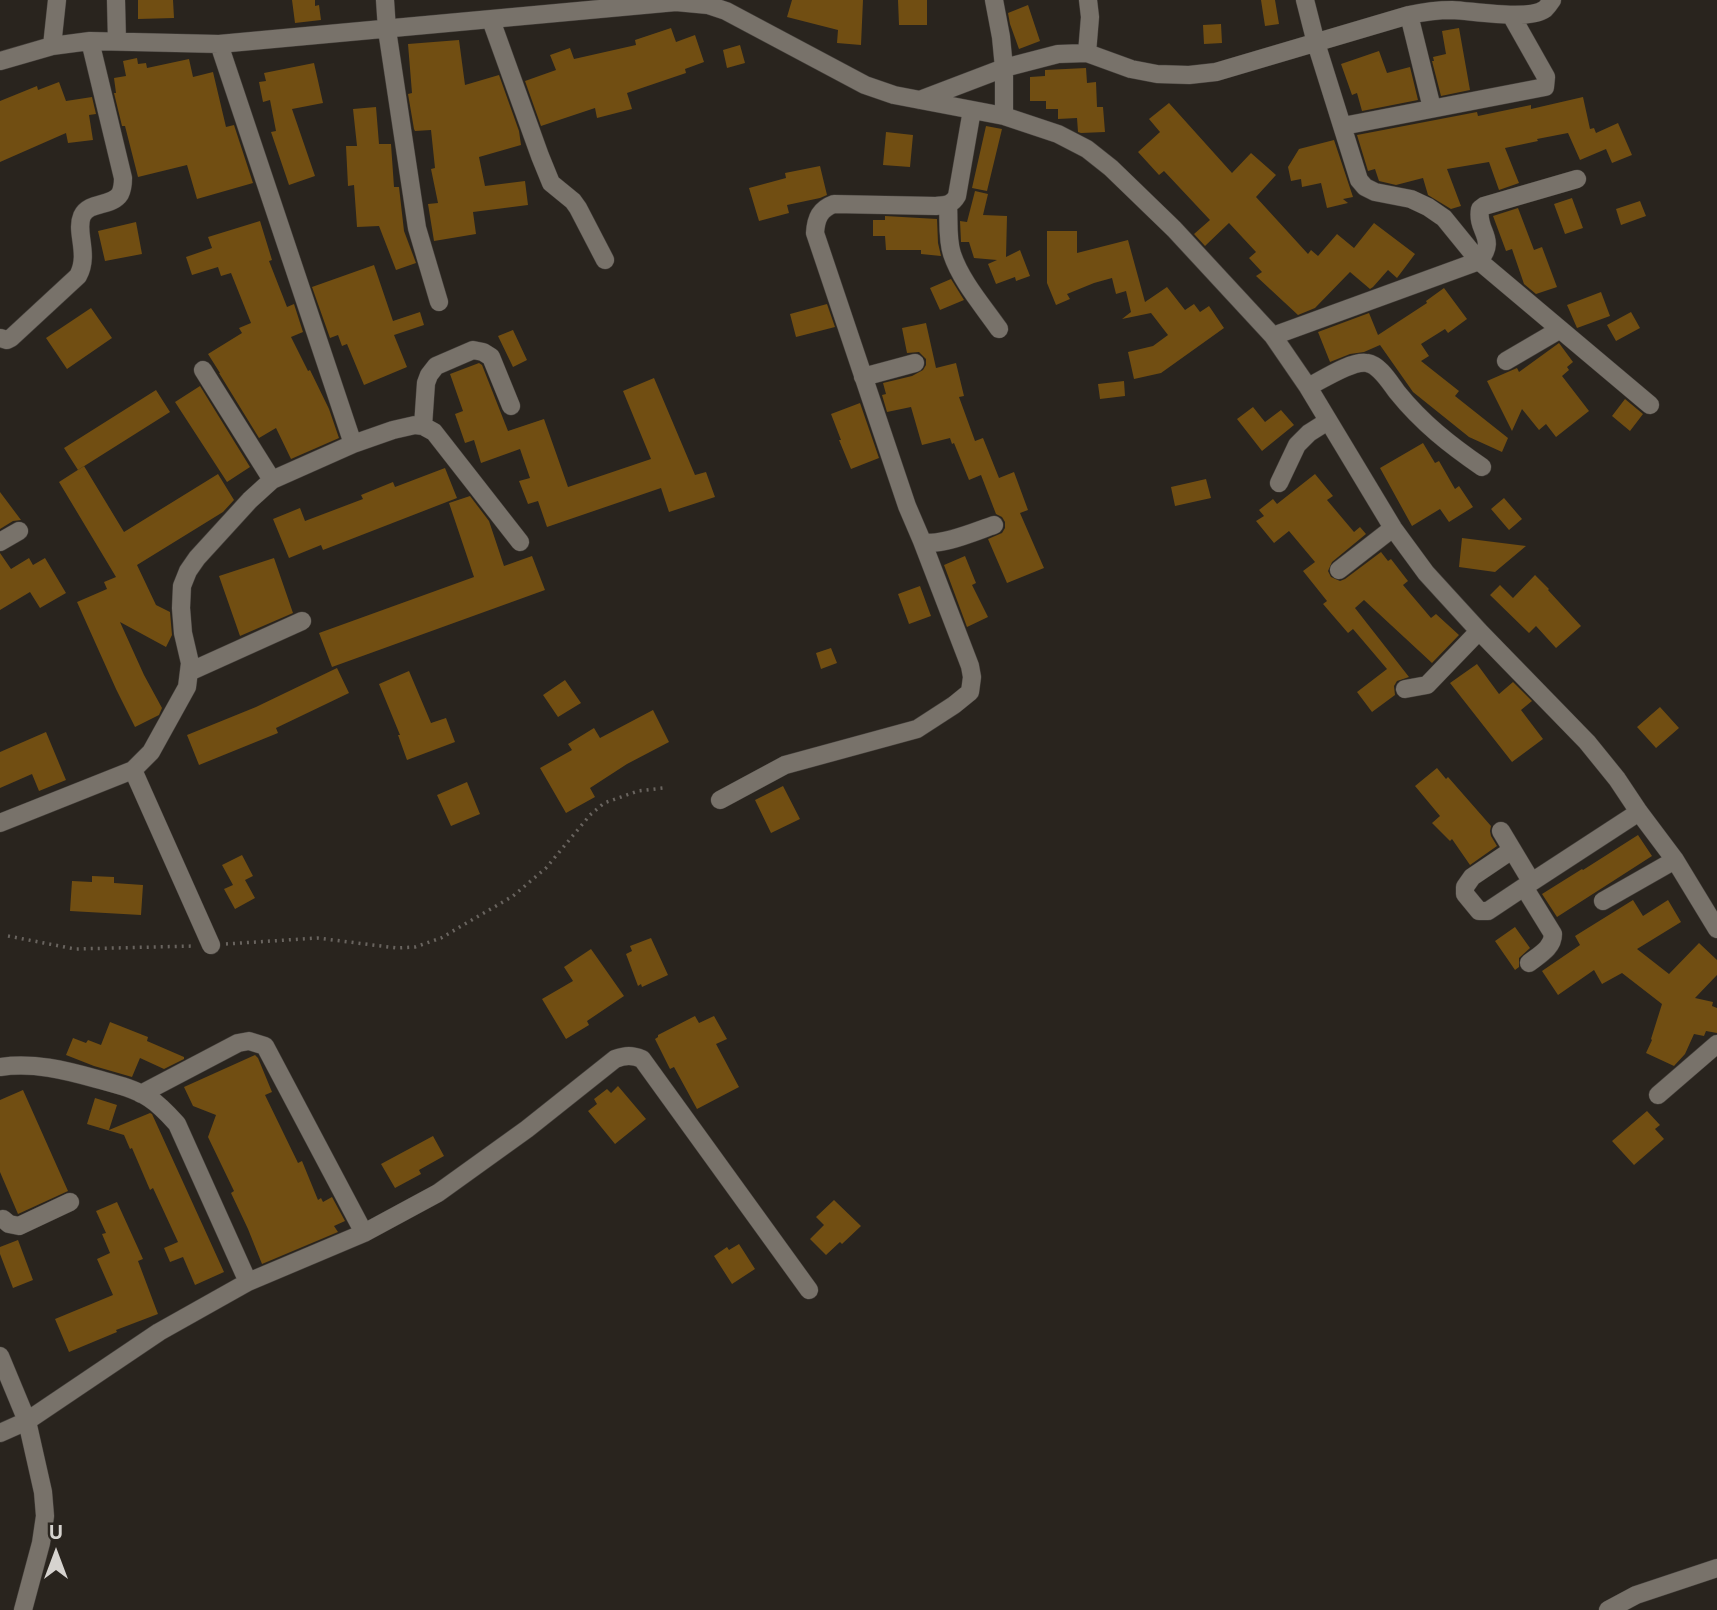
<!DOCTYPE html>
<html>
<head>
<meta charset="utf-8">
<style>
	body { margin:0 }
	#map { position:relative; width:1717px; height:1610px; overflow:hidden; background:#29241e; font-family:Inter,sans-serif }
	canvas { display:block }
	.north { position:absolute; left:21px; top:1519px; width:70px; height:70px; -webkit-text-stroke:5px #29241e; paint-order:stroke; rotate:0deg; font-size:19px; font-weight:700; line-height:28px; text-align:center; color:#d6d3cf }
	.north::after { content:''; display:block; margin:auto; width:24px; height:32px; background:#d6d3cf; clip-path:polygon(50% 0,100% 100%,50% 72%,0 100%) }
</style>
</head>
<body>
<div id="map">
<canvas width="1717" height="1610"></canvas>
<div class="north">U</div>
</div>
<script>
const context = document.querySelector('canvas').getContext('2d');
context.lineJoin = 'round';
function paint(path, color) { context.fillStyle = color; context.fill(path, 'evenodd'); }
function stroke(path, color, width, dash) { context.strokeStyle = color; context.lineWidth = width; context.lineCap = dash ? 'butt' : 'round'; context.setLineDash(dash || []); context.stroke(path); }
const building = new Path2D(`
	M138,0H173L174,18L138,19Z
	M292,0H315V6L319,5L321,20L295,23Z
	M792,0H863L861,45L837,43L838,30L787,17Z
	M898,0H927V25H899Z
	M1261,0H1275L1279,24L1265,26Z
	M1028,5L1040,41L1019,49L1010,24L1008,13Z
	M1221,24L1222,43L1204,44L1203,25Z
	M671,28L676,42L695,35L704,62L685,69L686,73L627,93L632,109L597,118L595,108L541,126L525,81L556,70L550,55L570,48L574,59L636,45L635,40Z
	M1459,28L1470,90L1441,96L1432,61H1434L1433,57L1446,54L1442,31Z
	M459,40L465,85L499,75L519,131L521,145L479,157L485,186L525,181L528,205L473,212L476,234L434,241L428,204L438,203L431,169L435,168L431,130L415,131L414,129L408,94L412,93L408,44Z
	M740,45L745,63L727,68L723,50Z
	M1379,51L1387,73L1410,67L1418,100L1362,111L1357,93L1352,95L1341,64Z
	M137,58L138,64L146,63L147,68L189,59L193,77L213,72L226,127L234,125L253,183L197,199L187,165L138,177L125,126H122L114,93H116L114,78L126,76L123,61Z
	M314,63L323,103L292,109L315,176L289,185L271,132L276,131L270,100L263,102L259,82L266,81L264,73Z
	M1086,68L1087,83L1096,82L1097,107H1103L1105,132L1081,133L1078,132L1077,118L1058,119V109H1046V101H1030V77L1045,76V70Z
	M59,82L66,101L92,97L96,114L89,115L93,140L68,143L66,133L0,162V101L37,86L38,90Z
	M1583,97L1590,129L1594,128L1596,133L1618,123L1632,155L1612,163L1606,149L1580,160L1568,133L1537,139L1538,141L1505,148L1519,183L1499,190L1489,162L1447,169L1461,206L1451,209L1428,195L1423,178L1396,185L1379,181L1375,169L1368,171L1357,135L1477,112L1478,116L1531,105V109Z
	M1169,103L1232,173L1251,153L1276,175L1256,197L1308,254L1311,250L1318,256L1337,234L1354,248L1374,223L1415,254L1397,278L1388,270L1373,287L1370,289L1350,272L1315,308L1298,315L1256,276L1262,272L1249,258L1256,252L1229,223L1205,246L1194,234L1210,220L1164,171L1159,175L1138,152L1160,132L1149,119Z
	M376,107L379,144H391L394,187H399L404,231L416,263L396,270L379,226L357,227L354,185L348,186L346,146H357L353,109Z
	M986,126L1002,129L987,191L972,188Z
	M886,132L913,135L910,167L883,165Z
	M1334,140L1353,197L1343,199L1348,203L1327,208L1321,183L1302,187L1301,179L1291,181L1288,167L1299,149Z
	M820,166L827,195L820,198L787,205L789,213L759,221L749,188L786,178L785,173Z
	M975,191L988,194L983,215L1007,216L1006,257L1020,250L1030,276L1016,281L1015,277L996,284L988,264L997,260L974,258L969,242H961L960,221L967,222Z
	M1572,198L1583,228L1565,234L1554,204Z
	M1640,201L1646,216L1621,225L1616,209Z
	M1518,208L1534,250L1542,247L1557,287L1536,294L1524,284L1512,249L1506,251L1493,216Z
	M885,216L937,219L938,243L941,256L921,254V250H886L885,236H873V220H885Z
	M260,221L272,260L269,261L287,307L294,304L303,332L291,337L308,371L310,370L329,409L339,438L291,459L276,428L259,438L219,373H220L208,354L242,333L239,328L251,323L231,273L221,276L218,267L192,275L186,257L212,248L208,237Z
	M136,222L142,254L105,261L98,231Z
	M1047,231H1077V253L1128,240L1145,302L1167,287L1185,310L1194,304L1200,312L1209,306L1224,328L1161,373L1134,379L1128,352L1153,346L1168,335L1151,313L1122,319L1131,312L1126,291L1116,294L1112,278L1094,283L1067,294L1070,299L1056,305L1047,283Z
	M374,265L393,321L420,312L424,325L394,335L407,367L364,385L347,344L342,346L338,335L330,338L312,287Z
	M951,279L964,300L940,310L930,288Z
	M1444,288L1467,319L1448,333L1445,329L1421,344L1429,356L1421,361L1459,391L1455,396L1508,438L1502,452L1469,437L1413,392L1380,345L1364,352L1350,354L1330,362L1318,332L1369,313L1378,335L1427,303L1426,301Z
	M1601,292L1610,316L1577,328L1567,305Z
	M827,304L835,327L796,337L790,314Z
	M91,308L112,338L67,369L46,338Z
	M1631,312L1640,328L1616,341L1607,325Z
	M926,323L936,368L956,363L964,396L959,397L975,441L983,438L999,478L1014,472L1028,510L1020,513L1044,568L1007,583L988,539L1002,533L1005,528V522L1002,517L996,514L981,475L969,480L954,443L952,444L950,438L922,445L911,407L887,412L882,395L886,394L883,383L912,376L923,370L926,365V359L919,352L907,353L902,328Z
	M513,330L527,360L513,367L498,336Z
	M1559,343L1573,362L1567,367L1569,370L1562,376L1589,411L1556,437L1546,424L1539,430L1522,409L1512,431L1487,381L1517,368L1519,372Z
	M479,363L482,365L508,431L544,419L568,487L651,459L623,391L654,378L695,475L706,472L715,497L669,512L661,488L547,527L538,501L528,504L519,481L530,478L520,449L481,463L474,440L465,443L455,414L463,411L450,374Z
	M1124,381L1125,396L1100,399L1098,384Z
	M200,386L250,467L227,482L175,402Z
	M156,390L170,412L78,470L64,448Z
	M1625,399L1643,414L1630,431L1612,416Z
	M860,403L879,458L851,469L839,440H841L831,414Z
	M1253,407L1265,422L1281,410L1294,425L1262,451L1237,419Z
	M1423,443L1435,463L1439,461L1455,489L1459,486L1473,507L1449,522L1440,509L1412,526L1380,468Z
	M84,466L124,532L218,474L234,500L223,512L137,565L156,605L170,612L172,635L166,647L120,622L144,675L162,708L159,715L135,727L116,689L77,602L107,589L104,582L116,577L59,482Z
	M445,468L457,498L323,550L321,545L289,558L273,519L300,508L305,521L363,499L361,495L393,482L395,487Z
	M1315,474L1333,496L1327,500L1354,532L1360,527L1366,534L1332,562L1328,571L1331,577L1340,581L1345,579L1381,552L1388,561L1391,559L1408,581L1403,585L1431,618L1436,614L1459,635L1432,663L1364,600L1355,608L1409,677L1397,681L1394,686L1395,695L1372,712L1357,692L1387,669L1353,629L1348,633L1323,604L1327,601L1303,571L1315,562L1289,531L1274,543L1256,521L1264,516L1259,510L1273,499L1277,504Z
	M1206,479L1211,498L1175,506L1171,487Z
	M0,492L21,520L13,521L0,529Z
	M470,496L489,521L504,566L532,556L545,590L332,667L319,633L474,577L449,503Z
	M1504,498L1522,519L1509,530L1491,509Z
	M1462,538L1526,546L1495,572L1459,567Z
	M0,553L11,569L29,558L33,565L45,558L66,593L40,608L30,592L0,610Z
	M965,556L976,583L972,585L988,617L967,627L944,565Z
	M274,558L293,613L240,636L219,576Z
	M1535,575L1549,589L1548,590L1581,626L1556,648L1536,626L1529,633L1490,595L1500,585L1513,598Z
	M920,586L931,616L909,624L898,594Z
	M831,648L837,663L821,669L816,653Z
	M1477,664L1499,694L1513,682L1532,701L1521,710L1543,739L1512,762L1450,683Z
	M337,668L349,693L276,728L278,733L199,765L187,735L256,707Z
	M409,671L431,723L446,718L455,742L407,760L398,735H400L379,684Z
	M565,680L581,703L558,717L543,695Z
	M1660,707L1679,728L1656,748L1637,727Z
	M653,710L669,742L627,764L590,788L595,797L566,813L540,768L572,750L568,744L594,728L600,738Z
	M46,732L66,780L39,791L32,774L0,788V752Z
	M1437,768L1446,779L1448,777L1491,826L1490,831L1491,836L1497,846L1470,865L1452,839L1450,841L1432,823L1440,816L1415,786Z
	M467,782L480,814L451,826L437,795Z
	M783,786L800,819L771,833L755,800Z
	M1638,835L1652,856L1557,917L1542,894L1582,869L1583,870Z
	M242,855L253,876L245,880L255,898L235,909L224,889L233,885L222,865Z
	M92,876L114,877V883L143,885L141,915L70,911L72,881L92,882Z
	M1633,900L1643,916L1668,900L1681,922L1637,949L1669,974L1699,943L1717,960V975L1695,998L1713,1002L1712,1006L1717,1008V1033L1706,1031L1704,1036L1694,1034L1685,1054L1674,1066L1646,1053L1652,1040L1651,1039L1662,1004L1622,973L1602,984L1594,970L1558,995L1542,971L1580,945L1575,936Z
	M1515,927L1530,948L1519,958V967L1515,970L1495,941Z
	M651,938L668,975L642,987L641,984L638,986L626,954L632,951L630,946Z
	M591,949L624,996L587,1021L589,1025L566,1039L542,999L573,981L564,967Z
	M695,1016L699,1023L714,1016L727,1039L716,1044L739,1087L697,1109L674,1067L670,1069L655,1039L658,1037V1035Z
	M110,1022L148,1037L147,1041L184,1057V1059L164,1069L140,1058L132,1077L94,1066L66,1055L73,1038L86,1043L88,1040L101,1045Z
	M255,1055L258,1058L272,1092L265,1095L298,1163L302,1161L318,1200L321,1198L323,1202L332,1197L345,1221L334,1226L338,1232L262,1264L248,1229L231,1193L234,1191L208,1137L216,1115L193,1106L184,1087Z
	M618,1086L646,1119L615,1144L588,1111L597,1104L594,1099L607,1089L611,1093Z
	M23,1090L68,1191L18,1214L0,1172V1100Z
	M95,1098L117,1105L109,1130L150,1113L152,1114L224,1272L195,1285L183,1257L170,1262L164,1248L178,1242L153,1188L150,1190L132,1148L130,1149L124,1135L87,1124Z
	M1647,1111L1660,1125L1655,1129L1664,1139L1634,1165L1612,1141Z
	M433,1136L444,1156L419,1170L421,1174L395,1188L381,1164Z
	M834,1200L861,1226L842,1244L840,1242L826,1255L810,1239L824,1225L816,1217Z
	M117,1202L143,1259L138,1261L158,1314L116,1330L117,1332L69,1352L55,1319L113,1295L97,1259L110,1253L102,1234L106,1233L96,1211Z
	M18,1240L33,1280L13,1288L0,1254V1247Z
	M739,1244L755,1269L732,1284L714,1256L727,1247L729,1250Z`);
const path = new Path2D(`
	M8,936L75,949L194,946
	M226,944L317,938L397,948L415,947L441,938L513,896L546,868L590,815L604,803L638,791L663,788`);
const minor = new Path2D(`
	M116,0L117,41
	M385,0L387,30L417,228L439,302
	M994,0L1001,37L1004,68V116
	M1305,0L1316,43L1359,180L1365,187L1375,192L1411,199L1428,207L1444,218L1479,261L1650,405
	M1409,15L1432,108
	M491,20L540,156L551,183L573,201L578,208L605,260
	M219,44L353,444
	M52,46L57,0
	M1087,53L1090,17L1088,0
	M0,61L52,46L90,41L219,44L676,2L708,5L726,11L865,85L894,95L1004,116L1058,134L1087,149L1111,168L1174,229L1273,336L1308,387L1393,528L1426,573L1479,631L1587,742L1617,779L1639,812L1675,860L1717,929
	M920,100L1004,68L1058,54L1087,53L1131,69L1157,74L1189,75L1216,72L1409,15C1423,12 1438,10 1452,10C1474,11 1529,21 1545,9C1548,6 1550,3 1552,0
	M972,110L957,196C952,205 946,205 936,206L834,204C820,209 816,218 815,233L907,506L922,541C938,548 976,531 994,525
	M1343,126L1545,87L1546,77L1511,15
	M948,205C949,221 947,239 952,254C961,281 983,306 999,329
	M1273,336L1479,261C1498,238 1476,232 1480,209L1484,206L1577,179
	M0,338L7,340L11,338L78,276C90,254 75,232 82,216C89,201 112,207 120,194C122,190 123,183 123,178L90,41
	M1506,361L1559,330
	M203,370L272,480
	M863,377L915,363
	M1308,387C1322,380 1352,360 1367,363C1380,365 1390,383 1397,392C1422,423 1450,445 1482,467
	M423,426L426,383L429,375L436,366L473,350L483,352L491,357L511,406
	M1279,483L1297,445L1309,433L1328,421
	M0,542L19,531
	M1339,570L1393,528
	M189,672L302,621
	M1405,689L1427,685L1479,631
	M133,770L211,945
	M720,800L785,765L917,729L954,705L970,692L972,677L970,666L922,541
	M0,823L133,770L151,752L187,687L190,663L183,633L181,608L182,586L188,571L197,558L250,500L272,480L353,444L393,430L415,425L423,426L434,432L520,542
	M1501,831L1531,881
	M1512,850L1472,877L1465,887V894L1479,911H1488L1524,887
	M1603,901L1675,860
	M1529,963C1539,955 1553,948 1553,934L1524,887L1639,812
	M0,1067C33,1062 65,1070 97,1079C115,1084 133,1088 149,1098C160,1105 168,1114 177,1124L248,1282
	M141,1094L238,1043L249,1041L265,1046L364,1233
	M1658,1095L1717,1044
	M3,1219L9,1224L19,1226L70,1202
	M0,1356L27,1421L43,1492L45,1516L41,1543L23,1610
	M0,1433L27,1421L159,1332L248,1282L364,1233L438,1193L527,1129L615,1059C626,1055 632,1055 642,1059L809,1290
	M1608,1610L1636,1595L1717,1568`);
paint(building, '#714e12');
stroke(minor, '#45403c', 19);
stroke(path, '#69645f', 3.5, [2, 5]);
stroke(minor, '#78726a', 18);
</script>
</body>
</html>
